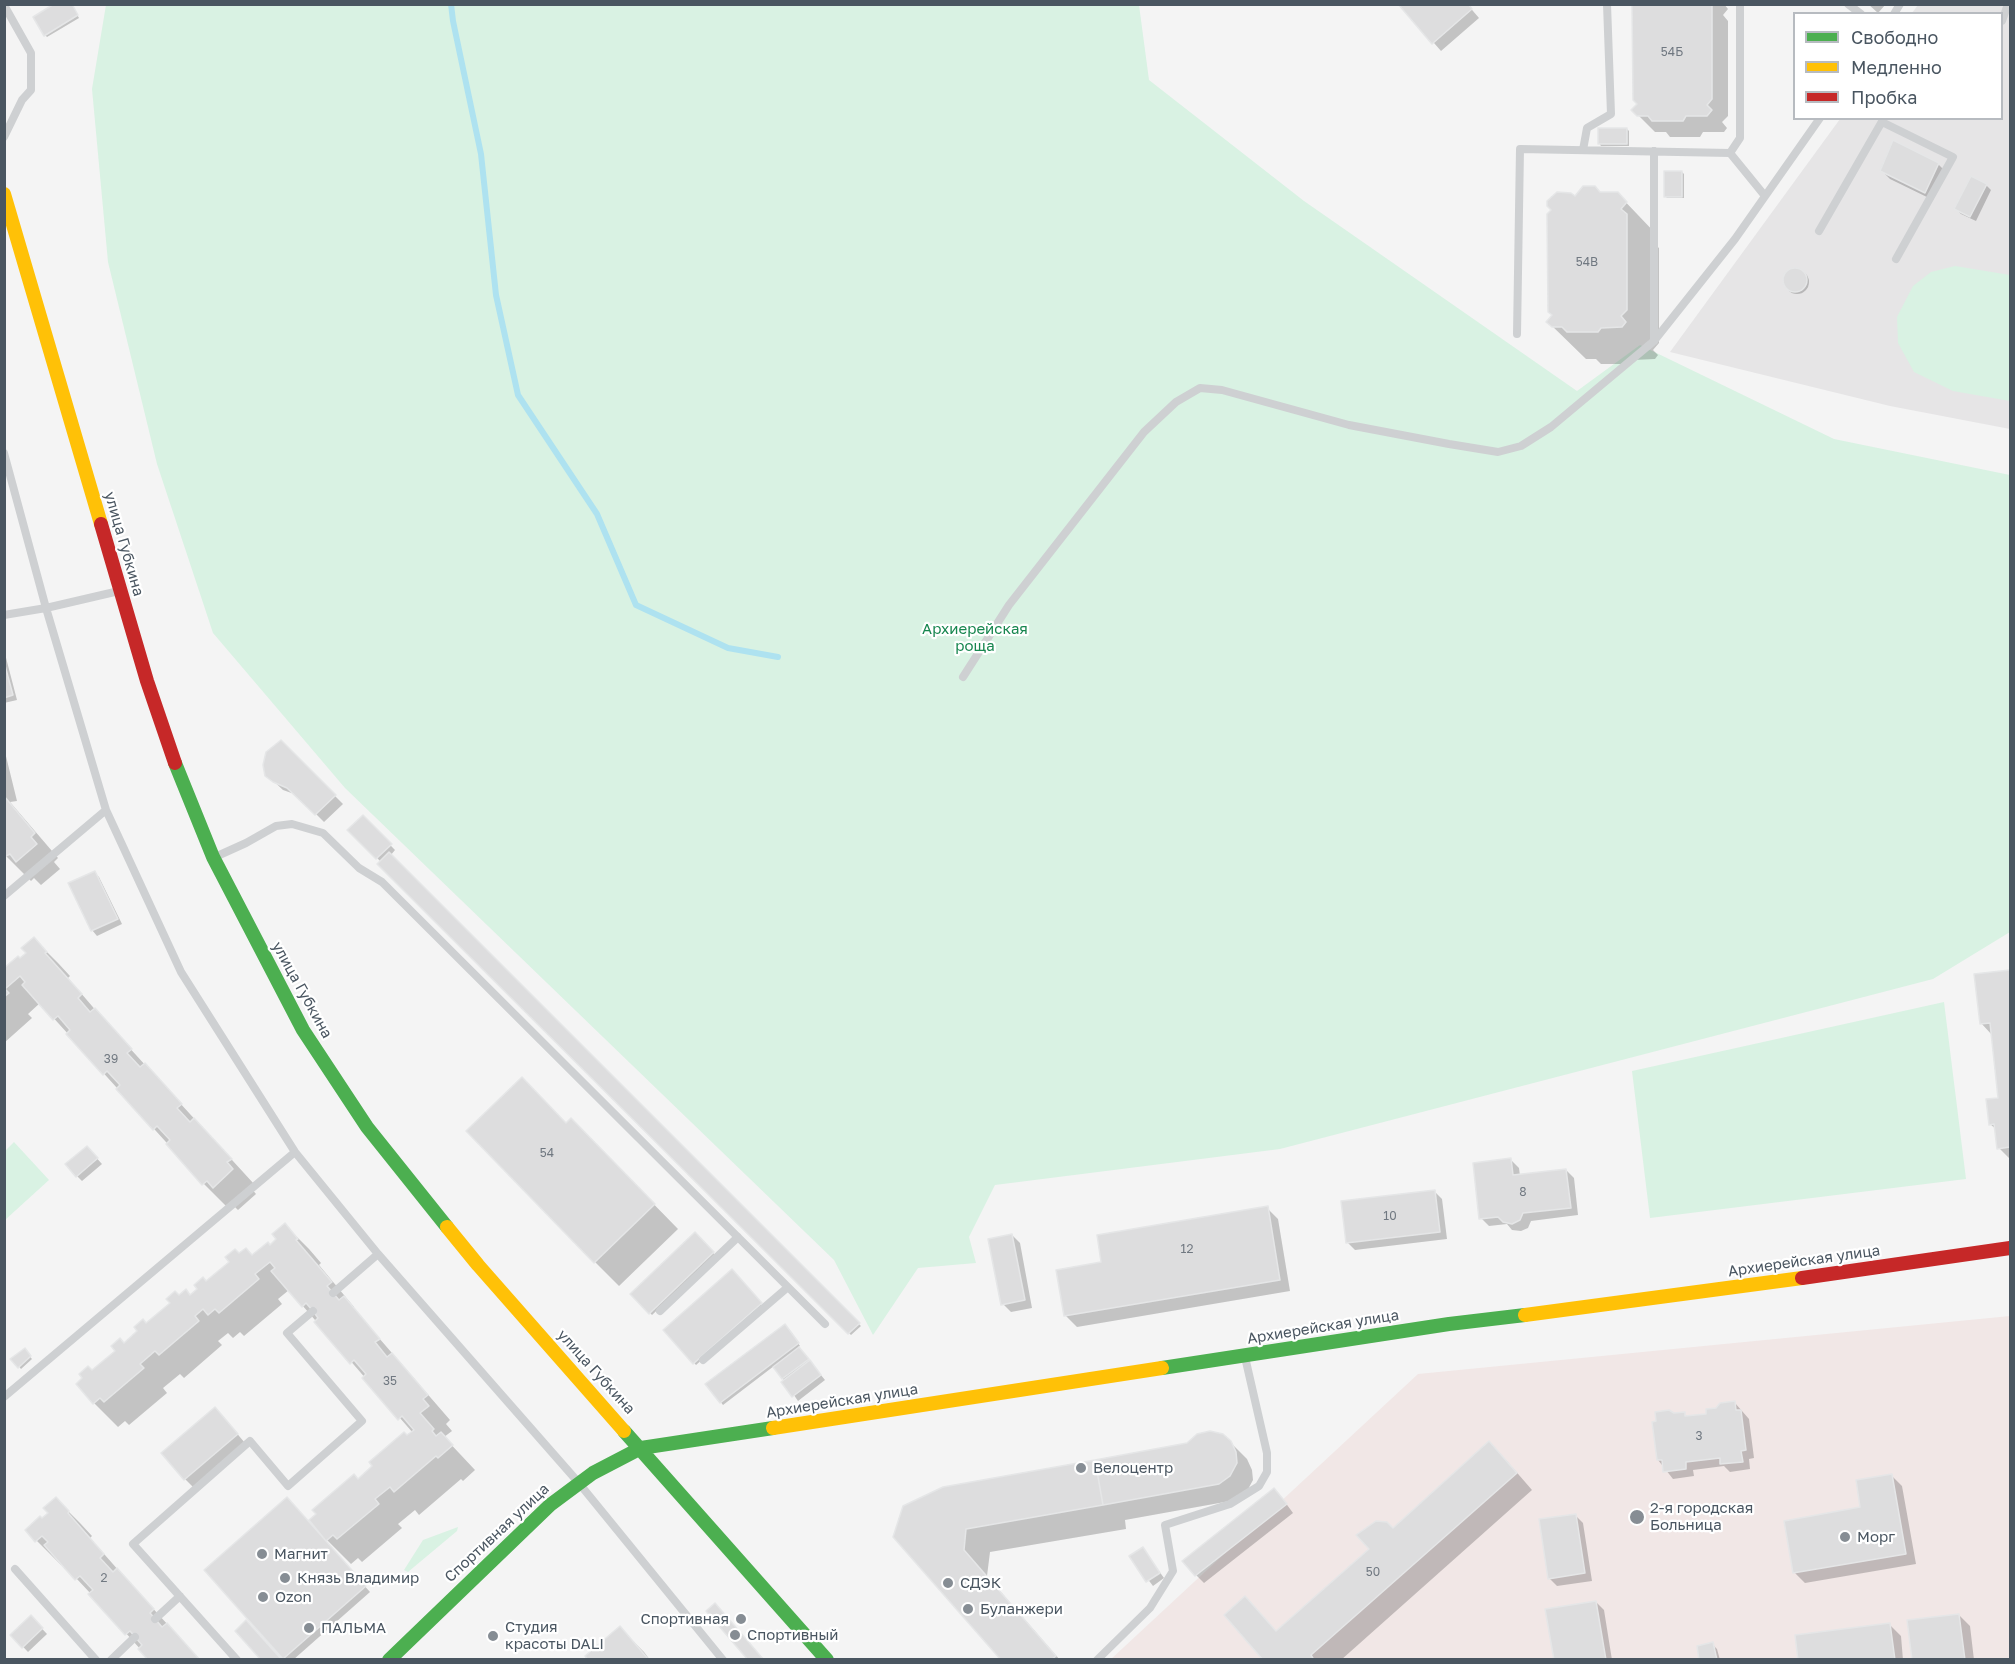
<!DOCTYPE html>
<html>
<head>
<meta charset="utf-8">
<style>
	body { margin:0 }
	#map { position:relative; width:2015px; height:1664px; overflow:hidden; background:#f4f4f4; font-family:"Golos Text",sans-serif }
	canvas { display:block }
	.frame { position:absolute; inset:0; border:6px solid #4a5661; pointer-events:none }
	.legend { position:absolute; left:1793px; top:12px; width:210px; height:108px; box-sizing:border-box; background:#fff; border:2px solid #b7bbc0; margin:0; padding:8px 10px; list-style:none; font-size:18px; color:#4a5661 }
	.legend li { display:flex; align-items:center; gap:12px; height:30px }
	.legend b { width:30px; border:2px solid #b7bbc0 }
</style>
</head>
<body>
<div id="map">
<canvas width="2015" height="1664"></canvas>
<div class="frame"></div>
<ul class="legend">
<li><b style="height:8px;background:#4caf50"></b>Свободно</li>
<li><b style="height:8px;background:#ffc107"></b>Медленно</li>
<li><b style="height:8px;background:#c62828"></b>Пробка</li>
</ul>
</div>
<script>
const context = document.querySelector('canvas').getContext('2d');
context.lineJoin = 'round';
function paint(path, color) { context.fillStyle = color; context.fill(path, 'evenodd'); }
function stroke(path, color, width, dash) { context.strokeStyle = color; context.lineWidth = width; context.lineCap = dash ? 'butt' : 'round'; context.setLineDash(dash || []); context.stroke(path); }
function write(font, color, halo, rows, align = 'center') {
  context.font = font + ' "Golos Text",sans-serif'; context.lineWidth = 4.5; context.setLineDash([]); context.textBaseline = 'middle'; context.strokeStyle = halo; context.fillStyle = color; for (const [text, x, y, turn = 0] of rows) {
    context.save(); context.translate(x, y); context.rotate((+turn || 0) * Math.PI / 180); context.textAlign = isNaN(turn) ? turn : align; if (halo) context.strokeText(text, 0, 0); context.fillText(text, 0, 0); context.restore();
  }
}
const education = new Path2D(`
	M1918,5H2010V429L1890,406L1670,352L1840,119L2002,118V14L1912,13Z`);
const medical = new Path2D(`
	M2010,1316V1659L1110,1660L1418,1374Z`);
const green = new Path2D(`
	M106,5H1139L1149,80L1304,201L1577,391L1640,345L1834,439L2010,475V932L1933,979L1280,1149L995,1185L969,1237L976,1263L918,1268L873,1335L834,1260L345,788L213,633L157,464L108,262L92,89Z
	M1955,266L2010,275V401L1953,391L1914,372L1898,343L1897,317L1913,286L1931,272Z
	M1944,1002L1966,1179L1650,1218L1632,1071Z
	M14,1142L49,1180L5,1220V1151Z
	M458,1527L457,1531L408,1572L404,1570L423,1540Z`);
const shadow = new Path2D(`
	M71,4L79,18L47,37L45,35Z
	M1400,4H1467L1479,18L1441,51Z
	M1634,4H1724L1728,9L1723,15L1728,21V116L1722,122L1727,128L1724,132H1703L1700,137H1670L1666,132H1655L1633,110L1639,104Z
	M1868,4H1886L1878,13Z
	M1627,129L1629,131V146H1601L1599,143Z
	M1938,164L1946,172L1933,200L1890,179L1882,171Z
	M1682,172L1684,174V198H1667L1665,196Z
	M1986,185L1991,190L1976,221L1961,214L1956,209Z
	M1617,193L1658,236L1653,243L1659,248V343L1653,350L1658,355L1655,359L1633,360L1630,364H1601L1596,359H1586L1548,322L1554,315L1575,199L1601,194Z
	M1785 282a12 12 0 1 1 24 0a12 12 0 1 1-24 0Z
	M4,650L17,700L4,703Z
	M281,742L343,804L324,822L297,795L283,790L267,775Z
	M4,748L17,801L10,802L58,858L54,862L60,869L41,885L34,878L31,881L4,854Z
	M363,817L395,850L390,856L861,1326L851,1335L379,864L381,862L350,830Z
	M94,872L99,877L122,924L97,936L92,930Z
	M34,939L58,963L70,976L68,978L104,1020L254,1184L250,1187L256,1194L238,1210L232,1204L228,1208L204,1184L40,1003L28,1014L32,1018L4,1043V970L28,954Z
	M2010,972V1159L1999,1148L1997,1130L1990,1124L2000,1099L1992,1035L1981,1023Z
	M566,1124L595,1144L678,1229L619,1286L595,1262Z
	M92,1153L102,1164L82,1181L77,1176Z
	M1511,1160L1519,1168L1520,1176L1566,1170L1574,1178L1578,1215L1531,1221L1528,1228L1521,1231L1512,1230L1507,1224L1489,1226L1481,1218Z
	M1434,1191L1442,1199L1447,1239L1355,1250L1347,1242Z
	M1267,1208L1278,1219L1290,1291L1077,1327L1066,1316L1103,1263Z
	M285,1225L309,1249L321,1263L319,1265L354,1307L353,1308L450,1420L446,1424L452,1431L444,1437L475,1470L463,1481L461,1479L419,1515L415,1510L398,1524L402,1528L362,1562L358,1558L351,1564L326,1539L324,1541L370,1592L293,1660L284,1658L317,1532L358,1480L413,1433L289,1290L278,1299L282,1304L244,1336L240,1332L233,1338L228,1333L218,1341L222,1345L184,1378L180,1374L163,1388L167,1393L129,1425L125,1421L118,1427L94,1403L92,1372L179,1297L191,1296L239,1255L253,1257L271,1246L278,1240Z
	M695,1234L715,1255L652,1315L632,1294Z
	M1012,1235L1020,1243L1032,1308L1011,1312L1003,1304Z
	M732,1271L762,1306L696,1365L665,1330Z
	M787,1328L800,1346L798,1347L825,1380L798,1401L774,1366L723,1405L707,1384Z
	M24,1350L32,1359L21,1369L13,1359Z
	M1735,1403L1749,1419L1754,1458L1749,1459L1750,1469L1730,1472L1724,1466L1693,1470L1694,1476L1673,1479L1658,1460L1673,1415L1684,1414L1688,1417L1708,1415Z
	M223,1417L245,1443L193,1487L185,1479Z
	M1230,1442L1247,1459L1252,1470L1253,1480L1246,1493L1236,1500L1125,1520L1126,1529L990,1552L987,1576L1060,1660H1003L895,1537L1188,1445Z
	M1506,1460L1532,1490L1341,1660H1265L1245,1598L1277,1632L1393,1530Z
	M1891,1475L1902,1486L1916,1564L1805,1583L1795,1573L1862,1509Z
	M1282,1498L1293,1513L1204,1583L1196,1575Z
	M56,1499L80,1523L92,1536L90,1538L127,1580L200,1660H150L91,1594L62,1563L61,1565L37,1541L42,1520L50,1513Z
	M1575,1515L1583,1523L1592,1581L1557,1586L1549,1578Z
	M1143,1549L1164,1578L1153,1586L1131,1557Z
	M1596,1602L1604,1610L1612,1660H1555Z
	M1959,1615L1970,1626L1974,1660H1913Z
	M31,1617L47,1634L28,1652L12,1635Z
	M1890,1625L1901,1636L1903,1660H1799Z
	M620,1628L644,1652L650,1660H590Z
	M1712,1644L1717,1649L1720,1660H1701Z`);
const stream = new Path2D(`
	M451,4L453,21L481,154L496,295L518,395L597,514L636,605L728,648L778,657`);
const building = new Path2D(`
	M54,4H72L78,15L44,36L33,17Z
	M1398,4H1468L1472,9L1432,44Z
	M1632,4H1712V99L1707,105L1712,110L1707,116H1686L1683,121H1652L1648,116H1637L1631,110L1637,104L1633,100Z
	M1598,128H1627V144H1598Z
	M1893,140L1939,163L1925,193L1880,171Z
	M1664,171H1682V197H1664Z
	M1971,176L1987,184L1970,217L1954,209Z
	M1583,186H1595L1600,192H1618L1627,202L1621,209L1627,214V310L1621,316L1626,322L1622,327L1601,328L1598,332H1567L1562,327H1552L1546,322L1552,315L1548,312L1547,214L1551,210L1547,206V201L1557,192L1571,193L1575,196Z
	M1783 280a12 12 0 1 1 24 0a12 12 0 1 1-24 0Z
	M4,662L13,695L4,698Z
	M281,740L336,795L315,815L287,788L273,782L265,776L263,765L266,752Z
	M4,796L35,833L31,837L37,844L16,862L10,854L4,857Z
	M363,815L392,844L376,859L347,830Z
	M389,852L860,1323L848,1334L377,864Z
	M95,871L118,919L91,931L68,883Z
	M34,937L47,952L45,953L82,994L78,998L90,1012L95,1008L132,1049L127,1053L140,1067L145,1063L182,1104L177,1108L190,1122L194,1118L232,1159L227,1162L233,1169L213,1188L207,1181L202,1185L166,1144L170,1140L157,1126L153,1130L116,1089L120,1085L107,1071L103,1075L66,1034L70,1030L58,1016L53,1020L22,985L25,982L20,976L5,989L9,993L4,997V968L18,956L20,958L26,953L21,948Z
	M2010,970V1147L1997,1149L1994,1124L1989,1125L1986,1099L1998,1098L1990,1023L1980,1024L1974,974Z
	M522,1077L566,1123L571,1118L655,1204L594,1263L466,1131Z
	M87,1146L98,1158L76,1177L65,1164Z
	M1511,1158L1513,1175L1566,1169L1571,1208L1523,1213L1520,1220L1512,1224L1503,1222L1498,1217L1479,1219L1473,1163Z
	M1435,1190L1440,1232L1346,1243L1341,1201Z
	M1268,1206L1280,1280L1064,1316L1056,1270L1101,1262L1097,1235Z
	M285,1223L298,1239L296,1240L332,1282L327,1286L339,1300L344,1296L380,1339L375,1342L387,1357L392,1353L428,1395L423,1399L429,1406L420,1413L434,1429L432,1431L436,1436L441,1432L453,1445L438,1458L436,1456L394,1492L390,1487L375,1499L379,1504L337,1539L333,1535L326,1541L309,1520L316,1514L312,1510L354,1474L358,1479L372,1466L369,1462L404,1432L407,1435L414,1430L402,1416L398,1420L362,1378L366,1374L354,1360L350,1364L314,1322L318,1318L313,1311L306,1303L302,1307L271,1271L275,1268L270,1262L255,1274L259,1279L219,1313L215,1309L208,1315L203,1309L195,1316L199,1321L159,1355L155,1351L140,1364L144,1368L104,1402L100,1398L93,1404L76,1384L82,1378L79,1374L88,1366L92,1370L115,1351L111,1346L120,1338L124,1343L137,1331L134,1327L143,1319L146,1323L170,1303L166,1299L175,1291L179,1295L186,1289L190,1295L197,1289L194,1285L203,1277L206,1281L229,1262L225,1257L235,1249L239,1253L246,1248L252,1255L268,1242L270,1245L276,1239L272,1234Z
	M695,1232L714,1252L649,1314L630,1294Z
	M1012,1234L1025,1300L1001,1305L988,1239Z
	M732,1269L762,1303L693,1364L663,1330Z
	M785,1324L799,1343L720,1403L705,1384Z
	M799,1347L809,1359L782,1379L773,1367Z
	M25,1348L31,1356L18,1368L10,1359Z
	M810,1360L821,1375L792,1397L781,1382Z
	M1735,1401L1736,1410H1741L1746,1450L1741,1451L1743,1462L1720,1464V1458L1686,1462V1469L1663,1472L1662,1460H1657L1652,1422L1656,1421L1655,1412L1669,1410L1674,1413L1685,1412V1416L1706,1414V1409L1716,1408L1720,1403Z
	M215,1407L238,1434L184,1480L161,1453Z
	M1210,1431L1223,1434L1231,1441L1236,1452L1237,1463L1230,1476L1219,1484L1103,1505L1095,1460L1187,1443L1197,1434Z
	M1489,1441L1517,1473L1311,1655L1314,1660H1263L1224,1615L1245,1596L1276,1631L1369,1549L1356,1535L1376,1521L1387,1522L1393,1528Z
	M1095,1460L1103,1505L966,1529L964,1550L1056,1656L1051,1660H1001L893,1537L903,1506L943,1487Z
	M1892,1474L1906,1554L1793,1573L1784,1521L1860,1507L1856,1480Z
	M1274,1488L1287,1504L1195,1576L1182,1561Z
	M56,1497L69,1511L68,1513L104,1554L100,1558L113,1572L117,1568L154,1609L150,1613L162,1627L167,1623L200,1660H148L138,1649L142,1645L130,1631L125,1635L88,1594L93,1590L80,1576L75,1580L44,1545L48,1542L42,1536L35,1542L25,1530L40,1516L42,1518L48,1513L43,1508Z
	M287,1497L366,1586L283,1659L204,1570Z
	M1576,1514L1585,1573L1548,1579L1539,1519Z
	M1143,1547L1160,1573L1146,1582L1129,1556Z
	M1596,1601L1606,1660H1554L1545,1609Z
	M715,1603L764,1660H748L706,1611Z
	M1959,1614L1965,1660H1912L1907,1620Z
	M31,1615L43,1628L22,1648L10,1635Z
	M246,1620L282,1660H261L235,1631Z
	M1890,1623L1895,1660H1798L1795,1635Z
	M620,1626L649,1660H588L585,1656Z
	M1713,1642L1717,1660H1699L1697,1646Z`);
const lane = new Path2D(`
	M1848,4L1861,14
	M4,5L31,53V90L22,100L4,137
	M1894,14L1900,4
	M2002,21L2008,4
	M1882,122L1953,157L1896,259
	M1583,150L1587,128L1611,114L1607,4
	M1654,151V341
	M1730,153L1740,138V4
	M1819,231L1884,118
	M1517,334L1520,149L1730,153L1765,196
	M4,453L46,608L106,810L181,972L295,1152L378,1254L578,1482L723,1660
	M4,615L46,608L119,591
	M963,677L1009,605L1144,432L1176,402L1200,388L1222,390L1349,425L1449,444L1498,452L1521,446L1551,427L1654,341L1735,239L1820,118
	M215,857L246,843L276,826L292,824L323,833L359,868L382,882L825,1324
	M4,896L106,810
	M333,1293L378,1254
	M660,1311L738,1237
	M703,1360L788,1287
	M4,1397L295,1152
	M15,1569L96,1660
	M155,1619L180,1596
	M111,1660L135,1637
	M237,1660L133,1544L250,1441L288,1486L362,1421L287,1333L313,1311
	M1097,1660L1150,1608L1173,1571L1165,1525L1230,1504L1259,1486L1267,1472V1453L1245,1357`);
const fast = new Path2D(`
	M175,763L213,857L303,1030L367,1127L447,1227
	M1162,1368L1449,1324L1525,1315
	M624,1431L827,1660
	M389,1660L550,1505L593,1473L641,1448L773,1428`);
const slow = new Path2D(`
	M4,194L101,524
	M447,1227L478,1265L624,1431
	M1525,1315L1802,1278
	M773,1428L1162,1368`);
const jam = new Path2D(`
	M101,524L147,681L175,763
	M1802,1278L2010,1248`);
const markers = [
	[1081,1468,6,"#868d94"],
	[1637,1517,8,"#868d94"],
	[1845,1537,6,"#868d94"],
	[262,1554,6,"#868d94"],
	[285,1578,6,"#868d94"],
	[948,1583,6,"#868d94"],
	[263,1597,6,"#868d94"],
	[968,1609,6,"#868d94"],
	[741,1619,6,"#868d94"],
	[309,1628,6,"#868d94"],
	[735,1635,6,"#868d94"],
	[493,1636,6,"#868d94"]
];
const numberNames = [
	["54Б",1672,52],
	["54В",1587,262],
	["39",111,1059],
	["54",547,1153],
	["8",1523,1192],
	["10",1390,1216],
	["12",1187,1249],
	["35",390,1381],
	["3",1699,1436],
	["50",1373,1572],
	["2",104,1578]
];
const streetNames = [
	["улица Губкина",124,544,74],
	["улица Губкина",302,990,61],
	["Архиерейская улица",1804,1261,-8],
	["Архиерейская улица",1323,1327,-9],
	["улица Губкина",596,1372,48],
	["Архиерейская улица",842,1401,-9],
	["Спортивная улица",497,1533,-43]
];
const parkNames = [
	["Архиерейская",975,629],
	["роща",975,646]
];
const poiNames = [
	["Велоцентр",1093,1468],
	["2-я городская",1650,1508],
	["Больница",1650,1525],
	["Морг",1857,1537],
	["Магнит",274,1554],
	["Князь Владимир",297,1578],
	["СДЭК",960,1583],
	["Ozon",275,1597],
	["Буланжери",980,1609],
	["Спортивная",729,1619,"right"],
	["Студия",505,1627],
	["красоты DALI",505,1644],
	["ПАЛЬМА",321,1628],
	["Спортивный",747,1635]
];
paint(education, '#e6e5e6');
paint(medical, '#f1e7e6');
paint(green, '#d9f2e3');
paint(shadow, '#0003');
stroke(stream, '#aee2f0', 6);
paint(building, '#ddddde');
stroke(building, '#e5e6e7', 1.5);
stroke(lane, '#ced0d2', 8);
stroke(fast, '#4caf50', 14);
stroke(slow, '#ffc107', 14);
stroke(jam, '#c62828', 14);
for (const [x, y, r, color] of markers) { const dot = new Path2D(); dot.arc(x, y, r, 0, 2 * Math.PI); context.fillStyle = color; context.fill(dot); stroke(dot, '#fff', 2); }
write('12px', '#707881', null, numberNames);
write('15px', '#4a5661', '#fff', streetNames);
write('15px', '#17864f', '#fff', parkNames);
write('15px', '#4a5661', '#fff', poiNames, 'left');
</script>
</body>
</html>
